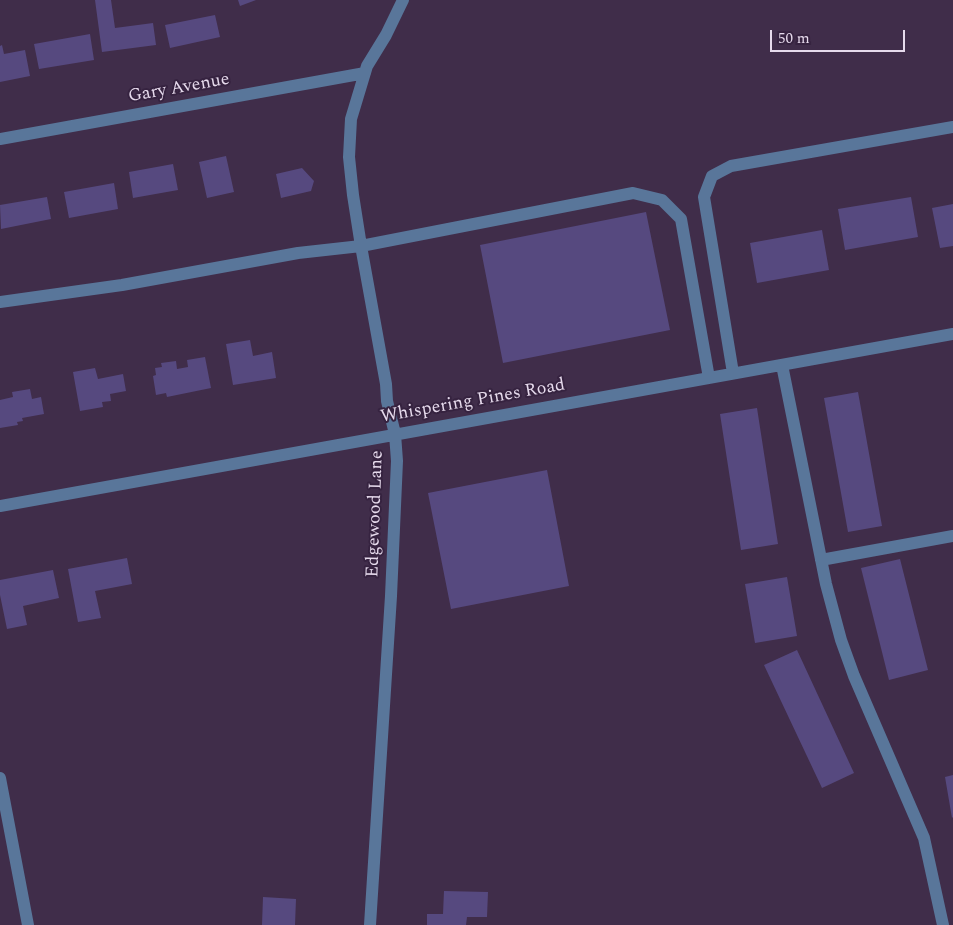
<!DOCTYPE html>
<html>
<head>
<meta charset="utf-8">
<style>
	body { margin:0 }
	#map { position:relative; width:953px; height:925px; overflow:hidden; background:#402d4a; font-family:Spectral,serif }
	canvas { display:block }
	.scale { position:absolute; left:770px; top:30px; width:135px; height:22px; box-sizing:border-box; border:2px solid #e6daec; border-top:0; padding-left:6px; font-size:15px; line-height:18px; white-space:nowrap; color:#e6daec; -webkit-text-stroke:4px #362340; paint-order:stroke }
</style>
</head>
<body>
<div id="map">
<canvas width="953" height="925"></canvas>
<div class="scale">50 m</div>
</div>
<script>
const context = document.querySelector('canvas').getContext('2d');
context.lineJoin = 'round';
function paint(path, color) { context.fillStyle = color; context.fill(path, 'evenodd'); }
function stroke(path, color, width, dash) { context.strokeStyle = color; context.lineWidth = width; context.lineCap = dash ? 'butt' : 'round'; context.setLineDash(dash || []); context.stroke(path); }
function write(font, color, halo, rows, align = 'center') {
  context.font = font + ' Spectral,serif'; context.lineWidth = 4; context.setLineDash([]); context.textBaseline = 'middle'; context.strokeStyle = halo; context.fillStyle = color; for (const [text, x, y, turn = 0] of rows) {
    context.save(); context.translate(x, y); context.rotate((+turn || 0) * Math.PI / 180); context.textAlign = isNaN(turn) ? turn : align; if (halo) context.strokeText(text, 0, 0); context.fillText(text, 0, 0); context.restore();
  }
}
const building = new Path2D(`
	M95,0H111L115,28L153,23L156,45L102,52Z
	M238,0H256L240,6Z
	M215,15L220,37L170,48L165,25Z
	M90,34L94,60L39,69L34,44Z
	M2,45L4,54L25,50L30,76L0,82V46Z
	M226,156L234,192L207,198L199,162Z
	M173,164L178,190L133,198L129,172Z
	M302,168L314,181L311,191L281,198L276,174Z
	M114,183L118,209L69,218L64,192Z
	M47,197L51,219L1,229L0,205Z
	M911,197L918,237L845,250L838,209Z
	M953,204V246L940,248L932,208Z
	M646,212L670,330L503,363L480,245Z
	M822,230L829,270L757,283L750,243Z
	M250,340L253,356L272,352L276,378L233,385L226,344Z
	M205,357L211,388L167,397L166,393L156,395L153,376L156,375L155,368L162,367L161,363L176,361L177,369L188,367L187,360Z
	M95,368L98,379L123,374L126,391L110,394L111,401L102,402L103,407L80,411L73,372Z
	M30,389L32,399L41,397L44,414L22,418L23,421L17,422L18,425L0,428V400L13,397L12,392Z
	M858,392L882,526L848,532L824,398Z
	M757,408L778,544L741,550L720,414Z
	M547,470L569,586L451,609L428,493Z
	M127,558L132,584L95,591L101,618L78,622L68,569Z
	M900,559L928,670L889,680L861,568Z
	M53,570L59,598L23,606L27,625L7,629L0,595V580Z
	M787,577L797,636L755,643L745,584Z
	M797,650L854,773L822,788L764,665Z
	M953,775V817L952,818L945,777Z
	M444,891L488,892L487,917H467L466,925H427V914H443Z
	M263,897L296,899L295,925H262Z`);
const minor = new Path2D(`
	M0,139L365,73
	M0,302L122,285L298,253L361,246L633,193L662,200L681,219L709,378
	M782,365L826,584L841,640L854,676L924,838L943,925
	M733,373L704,197L712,176L731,166L953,127
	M0,506L953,334
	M821,560L953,536
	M0,778L28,925
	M370,925L391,596L397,461L395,434L387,401L386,384L361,246L353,195L349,157L351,119L367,66L386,35L403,0`);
const streetNames = [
	["Gary Avenue",179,89,-10],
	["Whispering Pines Road",473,402,-10],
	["Edgewood Lane",376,514,-88]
];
paint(building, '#56497f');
stroke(minor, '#59769a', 12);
write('18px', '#e6daec', '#362340', streetNames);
</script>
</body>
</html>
